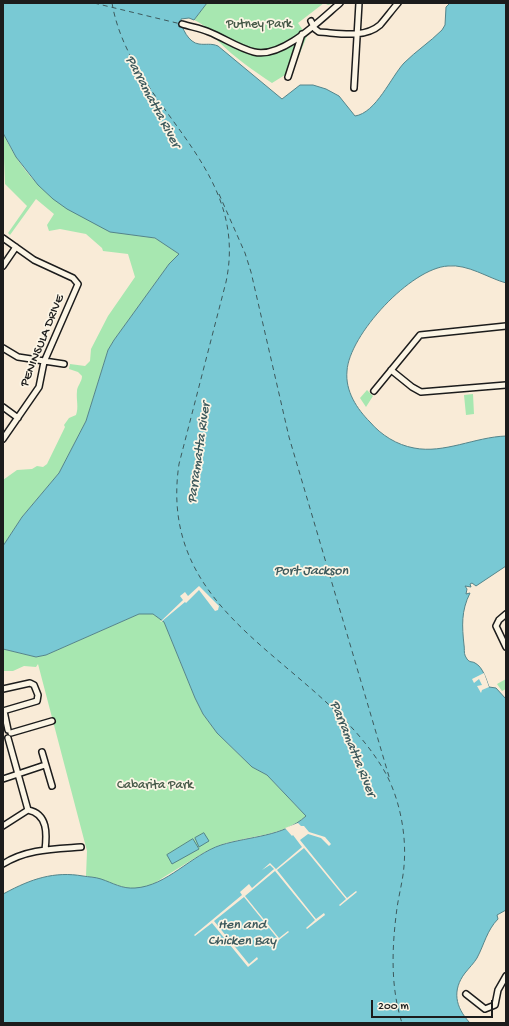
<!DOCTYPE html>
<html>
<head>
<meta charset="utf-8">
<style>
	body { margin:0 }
	#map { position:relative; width:509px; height:1026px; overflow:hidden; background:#f9ebd7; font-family:"Gochi Hand",sans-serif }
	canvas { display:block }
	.frame { position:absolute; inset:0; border:4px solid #1c1c1c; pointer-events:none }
	.scale { position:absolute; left:371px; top:1000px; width:122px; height:18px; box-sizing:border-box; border:2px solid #1c1c1c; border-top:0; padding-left:5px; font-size:12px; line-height:14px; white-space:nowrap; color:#1c1c1c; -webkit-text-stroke:3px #fcf5e5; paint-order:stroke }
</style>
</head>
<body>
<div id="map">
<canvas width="509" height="1026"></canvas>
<div class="frame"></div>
<div class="scale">200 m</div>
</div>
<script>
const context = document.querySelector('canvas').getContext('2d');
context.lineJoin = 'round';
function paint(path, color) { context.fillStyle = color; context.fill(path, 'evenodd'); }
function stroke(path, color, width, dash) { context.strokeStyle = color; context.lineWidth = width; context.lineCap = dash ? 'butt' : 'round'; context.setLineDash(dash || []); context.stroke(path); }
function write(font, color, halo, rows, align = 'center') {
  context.font = font + ' "Gochi Hand",sans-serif'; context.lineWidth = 3.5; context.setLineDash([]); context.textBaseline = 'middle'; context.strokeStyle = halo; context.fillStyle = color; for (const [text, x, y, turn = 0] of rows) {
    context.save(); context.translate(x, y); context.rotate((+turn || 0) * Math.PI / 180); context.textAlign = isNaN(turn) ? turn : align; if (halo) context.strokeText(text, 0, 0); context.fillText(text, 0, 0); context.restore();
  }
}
const green = new Path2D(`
	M207,3H335L328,5L324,3L298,23L307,36L293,70L272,83C254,71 235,58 219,42C209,32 209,27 194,20Z
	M3,133C29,189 67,214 124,233C133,236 144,235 154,238C160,240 173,250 179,254L169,264L114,340L108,350L86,421L59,473L22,517L3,546V480L17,470L32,469L37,466L43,467L47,464L65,427L64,425L69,418L76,415C79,407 76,400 77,391C77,386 82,382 82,376L78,372L69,369L70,364L85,366L90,361L91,349L108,316L135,277L128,254L103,251L102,248L86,234L60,229L49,231L47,225L54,214L36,199L10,235L8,233L27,206L5,184Z
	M367,390L373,396L366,407L360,398Z
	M473,394L474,414L466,415L464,395Z
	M139,614H153L164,622L195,698L203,714L217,733L252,767L267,775L306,816C282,837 249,835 220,845C200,853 183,866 164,877C159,880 154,884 148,886C127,894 106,879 86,876L87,851L38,664L36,667L24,666L13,671H3V649L36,657L46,655Z
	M506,679V689L502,691L497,684Z`);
const water = new Path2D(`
	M3,3H207L194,20L189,18L181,19C181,28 189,43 199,44C206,45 211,43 218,46L282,99L300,85H313L326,89L339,96L355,116C376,113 391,77 404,63C416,51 430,42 442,30L445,25L446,7L450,3H506V283C488,278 468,264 448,266C411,268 349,335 347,371C345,391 357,409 370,422C381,435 397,445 414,448C444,454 475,437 506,436V566L476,586L472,583L470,584L471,587L465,586L467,589L466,594L470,593C461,611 462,626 464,645C465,651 463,653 467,659C470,663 472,661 475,663C483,667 486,679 489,687L496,688L506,699V910L497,915L498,919C487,930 484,945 477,958C474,963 469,968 465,973C452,990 455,1007 470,1023H3V894L5,893C31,879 54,871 83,876C89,877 95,877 101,879C113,883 122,889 135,888C167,886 191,855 221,845C250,836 283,837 306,816L267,775L252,767L217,733L203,714L195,698L164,622L153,614H139L46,655L36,657L3,649V546L22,517L59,473L86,421L108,350L114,340L169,264L179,254L155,238L110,232L67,209L53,199L38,185L16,157L3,133Z
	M204,833L209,841L199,847L195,838Z
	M193,839L199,849L172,864L167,855Z`);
const pier = new Path2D(`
	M199,586L219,606L218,610L215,611L199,590L186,603L185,602L161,622H160L183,600L180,596L185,592L188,596Z
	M484,673L489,687L482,690L481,693L477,686L482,685L479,679L474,683L472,679Z
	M298,823L301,826H304L309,832L325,837L331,844L329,846L321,838L308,834L300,840L347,898L356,891L357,892L340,906L339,905L346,899L304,848L277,870L316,919L324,913L325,915L307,929L306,928L315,920L275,871L245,896L279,938L288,931L289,932L270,947L269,946L278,939L244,897L214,921L249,964L257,957L258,959L248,967L212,923L195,936L194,935L242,895L240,892L249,884L252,888L274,869L270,865L262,870L270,863L276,869L302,847L293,835L292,836L285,828Z`);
const ferry = new Path2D(`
	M94,3L181,24
	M112,3C130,108 251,164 226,282L179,464C156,619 315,658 382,767C399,794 407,834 404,866C403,880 399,894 397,908C392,946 390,986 402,1023
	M219,194L245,253L251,272L289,437L390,780`);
const minor = new Path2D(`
	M311,21L315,29L319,32C338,33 364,39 380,25C386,18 392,10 398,3
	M182,24C191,27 200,28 209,32C224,38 238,48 254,52C282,59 320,20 340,3
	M288,77L302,34
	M354,88L359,3
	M3,238L34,260L73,278L78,284L44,362L39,387L3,439
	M3,266L16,247
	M3,348L18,357L64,364
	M391,370L412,387L421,392L506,385
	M374,391L420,335L506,326
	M3,407L18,418
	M506,614L499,620L496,626L506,647
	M3,689L30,683L34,685L38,695L37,701L3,711
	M4,711L8,730
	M11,733L52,721
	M8,738L28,810
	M42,752L52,786
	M3,779L45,765
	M28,810C48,814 47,834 45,850
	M3,826L28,810
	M3,864C26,849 54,849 81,847
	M466,994L485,1009L495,1005L498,990L506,976`);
const parkNames = [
	["Putney Park",259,25],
	["Cabarita Park",155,786]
];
const streetNames = [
	["PENINSULA DRIVE",43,341,-68]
];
const waterNames = [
	["Parramatta River",152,102,62],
	["Parramatta River",200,453,-82],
	["Port Jackson",311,572],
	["Parramatta River",352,749,68],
	["Hen and",242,926],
	["Chicken Bay",242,942]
];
paint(green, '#a7e7b0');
paint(water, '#79c9d4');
stroke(water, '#54848a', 1);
paint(pier, '#f9ebd7');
stroke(ferry, '#3d595c', 1, [5, 4]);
stroke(minor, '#1c1c1c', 8);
stroke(minor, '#fcf5e5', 5);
write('13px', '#465948', '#fcf5e5', parkNames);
write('13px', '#1c1c1c', '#fcf5e5', streetNames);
write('italic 14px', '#3d595c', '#fcf5e5', waterNames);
</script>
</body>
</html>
